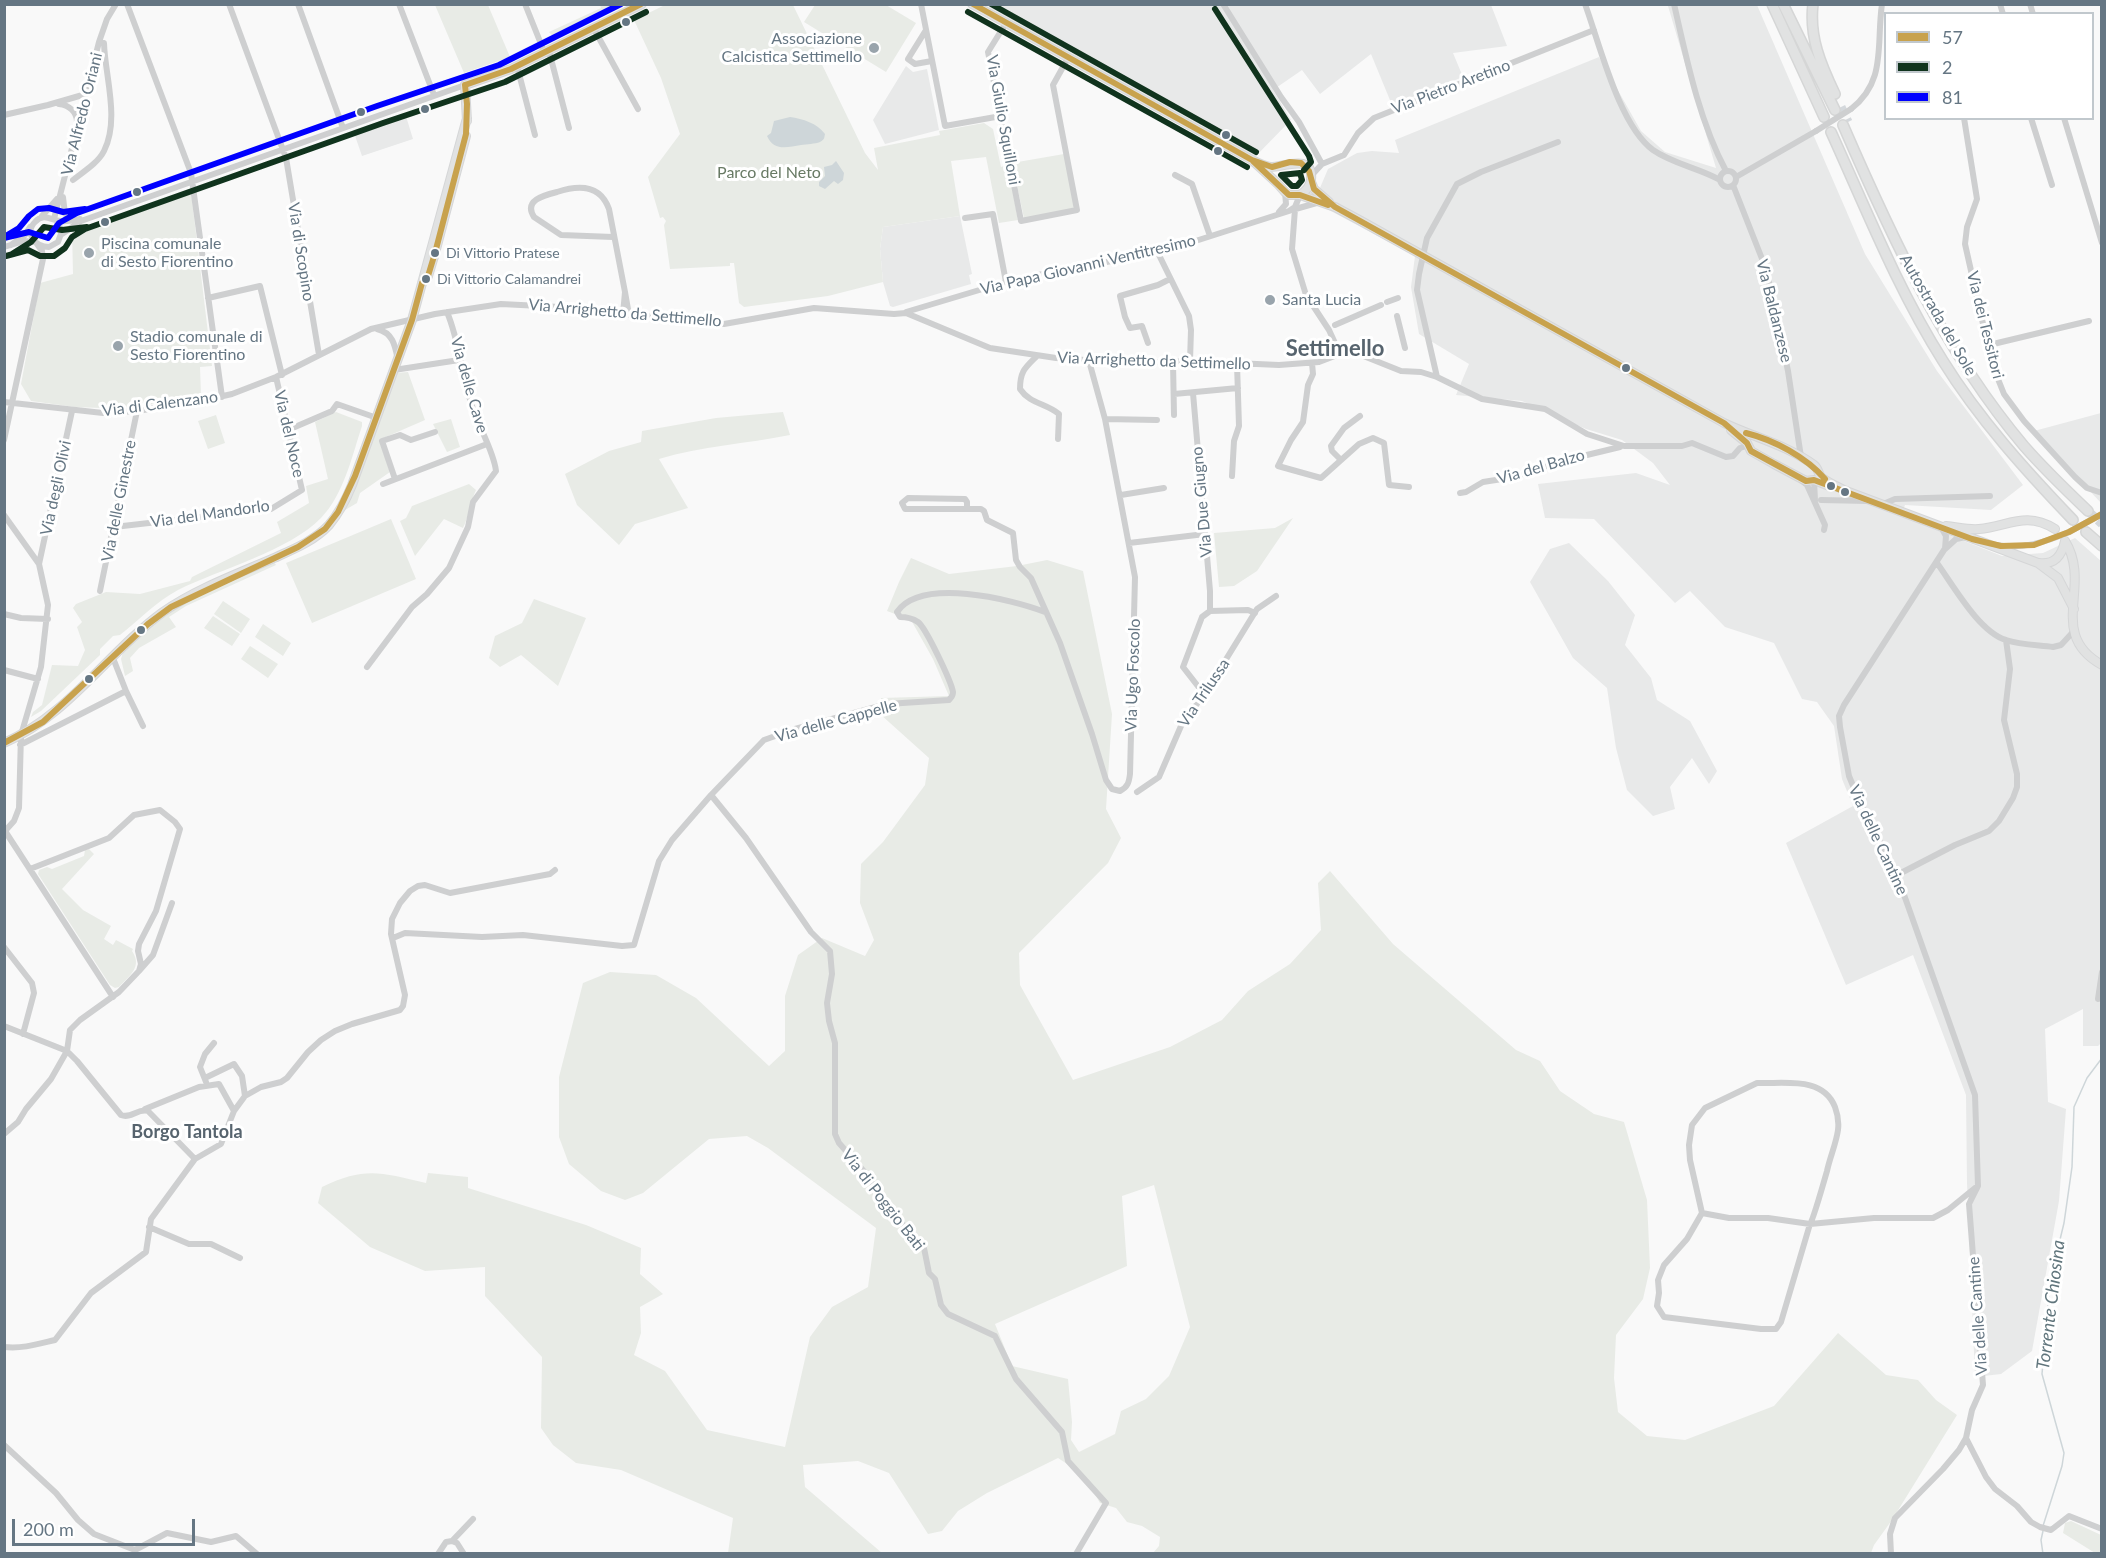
<!DOCTYPE html>
<html>
<head>
<meta charset="utf-8">
<style>
	body { margin:0 }
	#map { position:relative; width:2106px; height:1558px; overflow:hidden; background:#f9f9f9; font-family:Lato,sans-serif }
	canvas { display:block }
	.frame { position:absolute; inset:0; border:6px solid #657683; pointer-events:none }
	.legend { position:absolute; left:1884px; top:12px; width:210px; height:108px; box-sizing:border-box; background:#fff; border:2px solid #c1c8cd; margin:0; padding:8px 10px; list-style:none; font-size:18px; color:#657683 }
	.legend li { display:flex; align-items:center; gap:12px; height:30px }
	.legend b { width:30px; border:2px solid #c1c8cd }
	.scale { position:absolute; left:12px; top:1519px; width:183px; height:27px; box-sizing:border-box; border:3px solid #657683; border-top:0; padding-left:8px; font-size:18px; line-height:21px; white-space:nowrap; color:#657683; -webkit-text-stroke:4px #fff; paint-order:stroke }
</style>
</head>
<body>
<div id="map">
<canvas width="2106" height="1558"></canvas>
<div class="frame"></div>
<ul class="legend">
<li><b style="height:8px;background:#c8a24d"></b>57</li>
<li><b style="height:8px;background:#10331d"></b>2</li>
<li><b style="height:8px;background:#00f"></b>81</li>
</ul>
<div class="scale">200 m</div>
</div>
<script>
const context = document.querySelector('canvas').getContext('2d');
context.lineJoin = 'round';
function paint(path, color) { context.fillStyle = color; context.fill(path, 'evenodd'); }
function stroke(path, color, width, dash) { context.strokeStyle = color; context.lineWidth = width; context.lineCap = dash ? 'butt' : 'round'; context.setLineDash(dash || []); context.stroke(path); }
function write(font, color, halo, rows, align = 'center') {
  context.font = font + ' Lato,sans-serif'; context.lineWidth = 6; context.setLineDash([]); context.textBaseline = 'middle'; context.strokeStyle = halo; context.fillStyle = color; for (const [text, x, y, turn = 0] of rows) {
    context.save(); context.translate(x, y); context.rotate((+turn || 0) * Math.PI / 180); context.textAlign = isNaN(turn) ? turn : align; if (halo) context.strokeText(text, 0, 0); context.fillText(text, 0, 0); context.restore();
  }
}
const built = new Path2D(`
	M1672,4L1757,5L1865,254L1937,371L2023,485L1991,510L1905,505L1901,516L2002,556L2043,553L2075,538L2101,561V1043L2098,1046H2083V1009L2045,1029L2048,1102L2066,1109L2059,1201L2032,1351L2001,1374L1975,1377L1967,1183L1966,1095L1913,955L1846,985L1786,843L1853,806L1842,779L1834,726L1817,702L1802,699L1774,643L1725,627L1690,591L1675,603L1594,519L1545,518L1538,484L1636,473L1670,485L1653,463L1622,440L1586,429L1522,401L1456,395L1469,364L1419,334L1411,287L1415,256L1314,202L1328,169L1357,153L1372,151L1399,153L1395,140L1599,57L1641,131L1665,152L1716,168L1668,6Z
	M972,5H1491L1507,46L1453,53L1463,77L1392,105L1371,54L1320,94L1302,70L1273,90L1291,120L1252,160Z
	M906,66L913,72L927,69L939,130L885,144L873,120Z
	M405,113L413,139L362,156L353,130Z
	M960,216L972,274L969,275L971,284L893,307L890,306L883,282L880,249L883,227Z
	M2101,413V503L2034,431Z
	M1569,543L1608,581L1635,615L1625,645L1651,678L1657,700L1690,721L1717,771L1709,784L1692,758L1670,787L1675,809L1653,816L1627,790L1616,748L1607,688L1573,658L1530,582L1550,549Z`);
const green = new Path2D(`
	M435,5H488L510,57L464,73Z
	M600,5H620L554,38L549,32L601,8Z
	M665,5H793L865,153L878,170L874,148L940,135L939,131L984,123L993,129L1001,167L1008,165L1018,220L999,223L986,157L951,161L960,216L883,227L880,249L883,282L828,296L744,307L739,303L734,263H730V266L670,269L664,225L666,221L663,217L660,218L648,177L680,134L661,78L634,20Z
	M886,5L916,23L886,72L804,22L815,5Z
	M1064,154L1074,207L1073,209L1024,218L1012,163Z
	M191,192L212,366L200,367L201,395L126,409L75,407L31,401L21,384L40,283L73,274L72,230Z
	M408,372L425,420L379,440L390,472L360,493L357,503L345,510L353,494L396,373Z
	M336,412L362,422V426C352,456 344,494 321,518C289,551 220,569 178,590C156,602 140,619 120,635L113,636L100,649V655L41,711L31,717L33,712L42,705L52,665L78,666L85,650L77,627L82,622L73,608L76,604L106,592L140,594L190,581L192,577L281,533L277,522L309,503L306,486L328,479L315,422Z
	M783,412L790,435C746,444 702,446 659,459L688,508L635,524L619,545L577,505L565,474L609,451L641,442L642,431L716,418Z
	M216,415L225,443L208,449L198,421Z
	M451,419L460,447L447,452L433,424Z
	M469,484L476,490C470,503 469,516 463,528L444,519L415,556L400,521L406,518L412,506Z
	M1293,518L1257,571L1234,586L1219,587L1214,533L1275,528Z
	M391,519L416,579L312,623L286,563Z
	M911,558L949,574L1017,566L1047,560L1083,571L1112,714L1106,809L1121,838L1108,863L1019,953L1020,985L1073,1080L1170,1047L1222,1020L1248,991L1290,964L1321,930L1318,883L1330,871L1393,944L1516,1050L1540,1061L1560,1091L1594,1114L1624,1122L1647,1200L1650,1268L1643,1299L1616,1335L1614,1378L1618,1412L1647,1436L1685,1440L1774,1406L1838,1333L1886,1375L1918,1380L1936,1400L1957,1415L1892,1520L1874,1545L1871,1553H1153L1159,1546L1160,1537L1142,1526L1127,1522L1116,1508L1100,1503L1084,1475L1058,1458L987,1493L958,1511L942,1531L928,1534L889,1473L858,1461L803,1465L805,1487L882,1553H728L733,1518L621,1470L576,1463L553,1445L541,1428L542,1357L485,1296V1267L425,1271L370,1247L318,1203L322,1187C366,1166 381,1173 426,1183L428,1173L468,1177V1188L586,1225L641,1248L640,1274L663,1294L640,1307L641,1333L634,1355L665,1371L707,1430L785,1447L810,1337L832,1307L868,1287L876,1228L768,1148L747,1136L709,1139L643,1193L625,1200L601,1191L569,1164L559,1137V1077L583,983L610,972L656,975L696,998L769,1066L785,1051V996L798,955L822,938L865,956L874,940L860,903L861,864L883,842L925,785L929,758L880,714L881,698L949,696L933,659L911,620L887,611L899,582ZM1154,1185L1190,1327L1169,1376L1146,1399L1121,1411L1115,1434L1079,1452L1071,1440L1072,1422L1068,1379L1012,1366L995,1324L1127,1266L1122,1196Z
	M274,562L276,565L186,606L169,617L176,627L139,648L130,658L133,671L125,676L121,659L123,652L161,619L185,603Z
	M534,599L586,618L558,686L521,655L500,667L489,658L495,636L522,623Z
	M223,601L250,619L241,633L214,614Z
	M213,616L240,634L232,646L204,628Z
	M263,624L291,643L283,656L255,637Z
	M250,646L278,664L268,678L241,659Z
	M89,849L94,854L62,889L83,910L111,926L104,939L113,945L116,940L133,949L132,951C143,967 129,976 119,987L115,988L110,985L38,874L39,870L47,867L52,869L84,856L85,850Z
	M2071,1521L2101,1535V1553H2095L2063,1533L2065,1523Z`);
const water = new Path2D(`
	M790,117C803,119 817,123 825,134C824,138 825,139 820,142C815,144 807,144 801,145C788,147 774,152 767,136L771,133L774,121Z
	M836,161L844,173L843,180L838,184L834,181L825,189L819,186V182L825,176L824,167L832,165Z`);
const stream = new Path2D(`
	M2043,1526L2062,1466L2064,1453L2042,1374L2050,1281L2064,1223L2072,1167L2074,1107L2087,1078L2102,1058
	M2043,1531L2041,1540L2043,1554`);
const highwayTunnel = new Path2D(`
	M1841,107L1848,122
	M2088,511L2102,524`);
const minor = new Path2D(`
	M127,4L191,173L222,397
	M229,4L286,158L319,355
	M298,4L343,128
	M399,4L434,95
	M525,4L545,54
	M921,4L945,126L1001,116
	M1223,4L1281,97L1299,122L1322,164
	M1585,4C1600,45 1619,125 1653,150C1673,164 1699,168 1720,180
	M1674,4C1687,61 1699,120 1726,171
	M2000,4L2003,14
	M2030,4L2033,14
	M1006,23L988,52L1021,221L1077,210L1053,85L1068,58
	M594,29L638,109
	M926,30L908,59L915,64L932,61
	M549,51L569,128
	M517,66L535,135
	M59,104C69,105 77,112 77,122
	M1851,109C1887,81 1876,45 1882,4
	M4,115L48,105L86,94
	M1964,118L1977,199L1967,227L1965,244L1992,364L2004,394L2024,421L2075,477L2087,488L2102,493
	M2031,118L2052,185
	M2064,118L2102,243
	M1720 179a8 8 0 1 1 16 0a8 8 0 1 1-16 0Z
	M1175,175L1192,184L1210,236
	M1311,176L1322,164L1344,155L1358,133L1374,118L1594,30
	M1736,177L1816,131
	M73,180C83,172 98,163 104,151C120,119 105,76 104,43L99,42
	M1733,185L1766,269L1788,371L1801,457
	M63,197L65,214
	M1295,209L1292,249L1306,295L1329,330L1340,354
	M1292,210L1320,202
	M1279,212L1286,204L1285,192
	M42,216L57,199
	M965,218L993,214L1006,282
	M54,219L99,42L107,19L116,4
	M55,219L62,231L58,242L49,247C35,247 24,233 35,222C44,212 52,221 61,221C67,222 75,220 80,219
	M62,234L81,221L465,85
	M613,237L561,235L534,217C523,200 545,195 557,192C578,185 600,184 609,209L625,292
	M11,245L25,235L30,227
	M4,247L24,241L34,242
	M1158,253L1189,316L1191,330L1190,361
	M208,298L260,286L282,375
	M1387,302L1398,298
	M906,312L1006,282L1066,269L1158,253L1289,211L1295,207L1300,195
	M623,314L625,292L629,315
	M1397,316L1405,348
	M1335,325L1381,305
	M377,329C393,333 395,345 398,360
	M1148,343L1142,326L1130,328L1125,317L1120,296L1158,285L1170,279
	M1989,345L2089,321
	M1037,356C1025,368 1020,371 1020,389C1030,404 1046,403 1059,414L1058,439
	M1173,362L1174,415
	M1312,363L1313,374L1308,385L1303,422L1291,440L1278,466L1321,478L1359,444L1373,438L1384,443L1389,485L1409,487
	M394,370L459,360
	M1437,377L1417,290L1419,274L1427,238L1457,184L1481,172L1558,142
	M1193,393L1210,591V611L1202,617L1183,667L1204,694
	M1174,394L1238,388
	M4,402L103,413L137,411L201,401L232,394L276,377L371,329L435,314L501,304L560,307L724,324L814,308L894,314L906,313L990,348L1056,358L1130,363L1190,361L1279,365L1319,362L1340,354L1356,353L1401,371L1421,372L1437,377L1482,399L1545,409L1587,434L1624,446H1682L1692,443L1726,457L1733,456L1740,448L1749,445
	M1105,419L1157,420
	M288,430L332,411L337,404L377,418
	M4,440L43,259L42,251L37,244
	M1341,460L1332,451L1331,446L1344,428L1360,416
	M1232,476L1234,441L1239,426L1237,364
	M395,479L382,441L400,435L411,440L435,432
	M1801,480L1807,485L1825,525L1824,530
	M1814,480L1815,501
	M383,484L487,444
	M1460,493L1466,492L1483,482L1515,477L1562,461L1620,447
	M1121,495L1164,488
	M1821,500L1868,501
	M1881,505L1895,499L1990,496
	M967,508V502L965,499L908,498L902,503L905,509H981L984,511L987,520L1013,533L1016,560L1020,567L1031,578L1060,643L1092,734L1106,780L1112,789L1120,791C1128,787 1129,782 1130,774L1135,577L1105,419L1089,361
	M4,515L39,564L48,605L41,667L21,735L19,808L14,821L5,831L113,997
	M114,527L271,509L302,490L276,377
	M1941,527L1946,536L1945,549
	M1966,537L1956,539L1944,550L1844,705L1839,716L1840,727L1849,776L1861,805L1897,875L1975,1095L1978,1186L1969,1204L1983,1385L1972,1410L1966,1438L1986,1477L1995,1489L2017,1506L2031,1522L2040,1527L2051,1530L2069,1516L2102,1529
	M1129,543L1205,534
	M1996,545C2021,550 2046,542 2069,532
	M1937,563C1953,585 1979,632 2006,640C2020,645 2038,645 2053,647L2061,645L2073,632
	M39,564L72,411
	M100,591L137,411
	M1210,611L1248,610L1255,613
	M4,614L21,618L48,619
	M113,658L126,691
	M367,667L412,607L427,594L449,568L468,527L473,502L496,471C494,452 479,427 473,409C462,377 460,343 447,312
	M4,670L38,679
	M20,745L126,691L143,726
	M1137,792L1159,777L1181,726L1209,687L1257,609L1276,596
	M711,795L746,838L811,932L830,951L832,974L827,1003L829,1021L835,1043V1134L839,1143L868,1176L896,1217L924,1248L929,1273L935,1279L941,1305L948,1314L995,1336L1016,1379L1062,1432L1068,1461L1106,1503L1076,1554
	M1897,875L1955,845L1989,831L1999,821L2013,798L2017,787V774L2004,720L2010,669L2006,640
	M393,938L405,933L482,937L523,935L622,946L634,945L659,861L672,840L711,795L764,740L795,729L887,704L949,700C951,697 953,697 953,692C951,681 926,628 918,622C912,618 907,617 900,617L897,612C921,577 1011,599 1045,612
	M4,947L32,983L34,993L23,1034
	M139,971L153,955L172,903
	M2098,999L2102,972
	M4,1026L67,1051L77,1061L121,1115C131,1119 138,1108 148,1111L195,1159
	M205,1078L234,1064L242,1076L245,1096
	M206,1082L200,1067L205,1054L214,1043
	M1757,1083C1785,1084 1823,1076 1835,1107C1838,1115 1839,1122 1838,1130C1836,1144 1830,1157 1827,1171C1825,1178 1813,1220 1810,1224L1781,1322L1776,1329H1761L1664,1317L1657,1306L1659,1293L1658,1280L1664,1265L1687,1239L1702,1213L1690,1160L1689,1145L1692,1125L1705,1108Z
	M145,1109L199,1087L219,1084L234,1111
	M4,1134L18,1122L26,1109L51,1079L67,1051L70,1030L80,1020L119,992L139,971L141,964L138,951L139,944L156,911L180,829L175,822L160,810L134,815L109,838L30,869
	M1702,1213L1729,1218H1768L1810,1224L1874,1218H1933L1948,1210L1975,1188
	M149,1227L189,1244H211L240,1258
	M4,1347C23,1349 38,1344 55,1340L91,1293L146,1252L151,1219L195,1159L221,1144L234,1111L245,1096L261,1087L281,1082L287,1078L308,1052L321,1040L335,1031L352,1024L400,1010L403,1006L405,995L391,934L392,919L400,903L410,891L418,886L425,885L450,893L550,874L555,870
	M4,1445L56,1493L78,1520L94,1534L135,1550L167,1533L211,1542L236,1536L257,1554
	M452,1541L473,1519
	M452,1541L457,1543L464,1554
	M438,1554L446,1542L452,1541
	M1891,1554L1890,1534L1895,1518L1943,1469L1959,1450L1966,1438`);
const major = new Path2D(`
	M972,4L1252,160C1258,163 1264,166 1270,167C1282,168 1314,152 1311,180C1310,187 1306,191 1300,195
	M467,121L465,85L511,69L642,4
	M1252,160L1278,184L1285,192L1289,195H1300L1335,207L1361,221L1724,423C1753,437 1787,445 1814,465C1818,468 1818,473 1821,477C1827,482 1838,487 1846,491L2038,563L2058,578L2074,609
	M1311,182L1314,189L1329,202
	M422,283L428,276L435,253L466,136
	M1731,430L1747,443L1751,451L1774,464L1806,481L1814,480L1832,487
	M1946,526C1957,527 1968,530 1979,529C2009,526 2026,511 2055,529
	M2065,541C2093,586 2046,634 2102,665
	M2039,563C2055,565 2062,555 2065,541
	M4,743C69,715 107,653 163,612C196,589 237,574 274,558C294,549 314,541 329,525C339,513 346,500 352,485L412,320L467,118`);
const highway = new Path2D(`
	M1772,4L1824,117
	M1783,4L1835,110
	M1813,4C1809,37 1821,65 1835,94
	M1843,125C1892,238 1944,351 2024,446C2044,469 2066,490 2088,511
	M1831,132C1866,209 1898,290 1943,361C1979,419 2026,471 2073,520
	M2086,532L2102,546`);
const minorBridge = new Path2D(`
	M1816,131L1851,109
	M2069,532L2102,514`);
const bus1 = new Path2D(`
	M973,4L1252,160L1272,167L1290,162L1301,163L1309,171L1314,189L1335,207L1724,423L1747,443L1751,451L1806,481L1814,480L1972,539L2001,546L2034,545L2069,532L2102,514
	M465,85L511,69L641,4
	M1253,161L1289,195H1300L1328,205
	M1746,433C1774,440 1806,457 1825,479
	M4,743L43,722L148,624L171,607L298,547L325,529L338,512L355,476L412,320L422,283L428,276L435,253L466,134L467,104L465,85`);
const bus2 = new Path2D(`
	M991,4L1256,152
	M1215,9L1309,156L1311,162L1304,170
	M968,12L1247,167
	M1300,173L1302,180L1297,186H1292L1281,175Z
	M12,254L31,242L44,227L62,230L87,227
	M6,256L28,250L40,256H54L65,248L72,237L85,229L383,123L505,82L646,12`);
const bus3 = new Path2D(`
	M4,237L19,228L29,216L38,209L49,208L63,212L85,209
	M4,238L29,232L48,238L59,223L77,213L377,106L499,65L621,4`);
const markers = [
	[626,22,5,"#657683"],
	[874,48,6,"#99a4ac"],
	[425,109,5,"#657683"],
	[361,112,5,"#657683"],
	[1226,135,5,"#657683"],
	[1218,151,5,"#657683"],
	[137,192,5,"#657683"],
	[105,222,5,"#657683"],
	[89,253,6,"#99a4ac"],
	[435,253,5,"#657683"],
	[426,279,5,"#657683"],
	[1270,300,6,"#99a4ac"],
	[118,346,6,"#99a4ac"],
	[1626,368,5,"#657683"],
	[1831,486,5,"#657683"],
	[1845,492,5,"#657683"],
	[141,630,5,"#657683"],
	[89,679,5,"#657683"]
];
const busNames = [
	["Di Vittorio Pratese",446,253],
	["Di Vittorio Calamandrei",437,279]
];
const poiNames = [
	["Associazione",862,39,"right"],
	["Calcistica Settimello",862,57,"right"],
	["Piscina comunale",101,244],
	["di Sesto Fiorentino",101,262],
	["Santa Lucia",1282,300],
	["Stadio comunale di",130,337],
	["Sesto Fiorentino",130,355]
];
const streetNames = [
	["Via Pietro Aretino",1451,87,-21],
	["Via Alfredo Oriani",82,114,-76],
	["Via Giulio Squilloni",1003,120,80],
	["Via di Scopino",301,252,81],
	["Via Papa Giovanni Ventitresimo",1088,265,-13],
	["Via Baldanzese",1774,311,76],
	["Via Arrighetto da Settimello",625,313,5],
	["Autostrada del Sole",1938,315,60],
	["Via dei Tessitori",1985,325,76],
	["Via Arrighetto da Settimello",1154,361,2],
	["Via delle Cave",469,385,74],
	["Via di Calenzano",160,404,-7],
	["Via del Noce",289,434,77],
	["Via del Balzo",1541,467,-16],
	["Via degli Olivi",56,488,-78],
	["Via delle Ginestre",119,501,-79],
	["Via Due Giugno",1202,502,-95],
	["Via del Mandorlo",210,514,-8],
	["Via Ugo Foscolo",1133,675,-88],
	["Via Trilussa",1204,693,-56],
	["Via delle Cappelle",836,721,-15],
	["Via delle Cantine",1878,840,65],
	["Via di Poggio Bati",883,1200,52],
	["Via delle Cantine",1978,1316,-94]
];
const parkNames = [
	["Parco del Neto",769,173]
];
const neighbourhoodNames = [
	["Borgo Tantola",187,1132]
];
const waterNames = [
	["Torrente Chiosina",2051,1305,-83]
];
const districtNames = [
	["Settimello",1335,349]
];
paint(built, '#e8e9e9');
paint(green, '#e8ebe6');
paint(water, '#ced6d9');
stroke(stream, '#ced6d9', 1.5);
stroke(highwayTunnel, '#d4d8dc', 9, [9, 4.5]);
stroke(major, '#d5d6d7', 10);
stroke(highway, '#d5d6d6', 12);
stroke(minor, '#cecfd0', 6);
stroke(major, '#e1e2e2', 8);
stroke(highway, '#e1e2e2', 9);
stroke(minorBridge, '#cecfd0', 6);
stroke(bus1, '#c8a24d', 6);
stroke(bus2, '#10331d', 6);
stroke(bus3, '#00f', 6);
for (const [x, y, r, color] of markers) { const dot = new Path2D(); dot.arc(x, y, r, 0, 2 * Math.PI); context.fillStyle = color; context.fill(dot); stroke(dot, '#fff', 2); }
write('14px', '#657683', '#fff', busNames, 'left');
write('16px', '#657683', '#fff', poiNames, 'left');
write('16px', '#657683', '#fff', streetNames);
write('16px', '#687a64', '#fff', parkNames);
write('bold 18px', '#57646e', '#fff', neighbourhoodNames);
write('italic 18px', '#60757c', '#fff', waterNames);
write('bold 22px', '#57646e', '#fff', districtNames);
</script>
</body>
</html>
